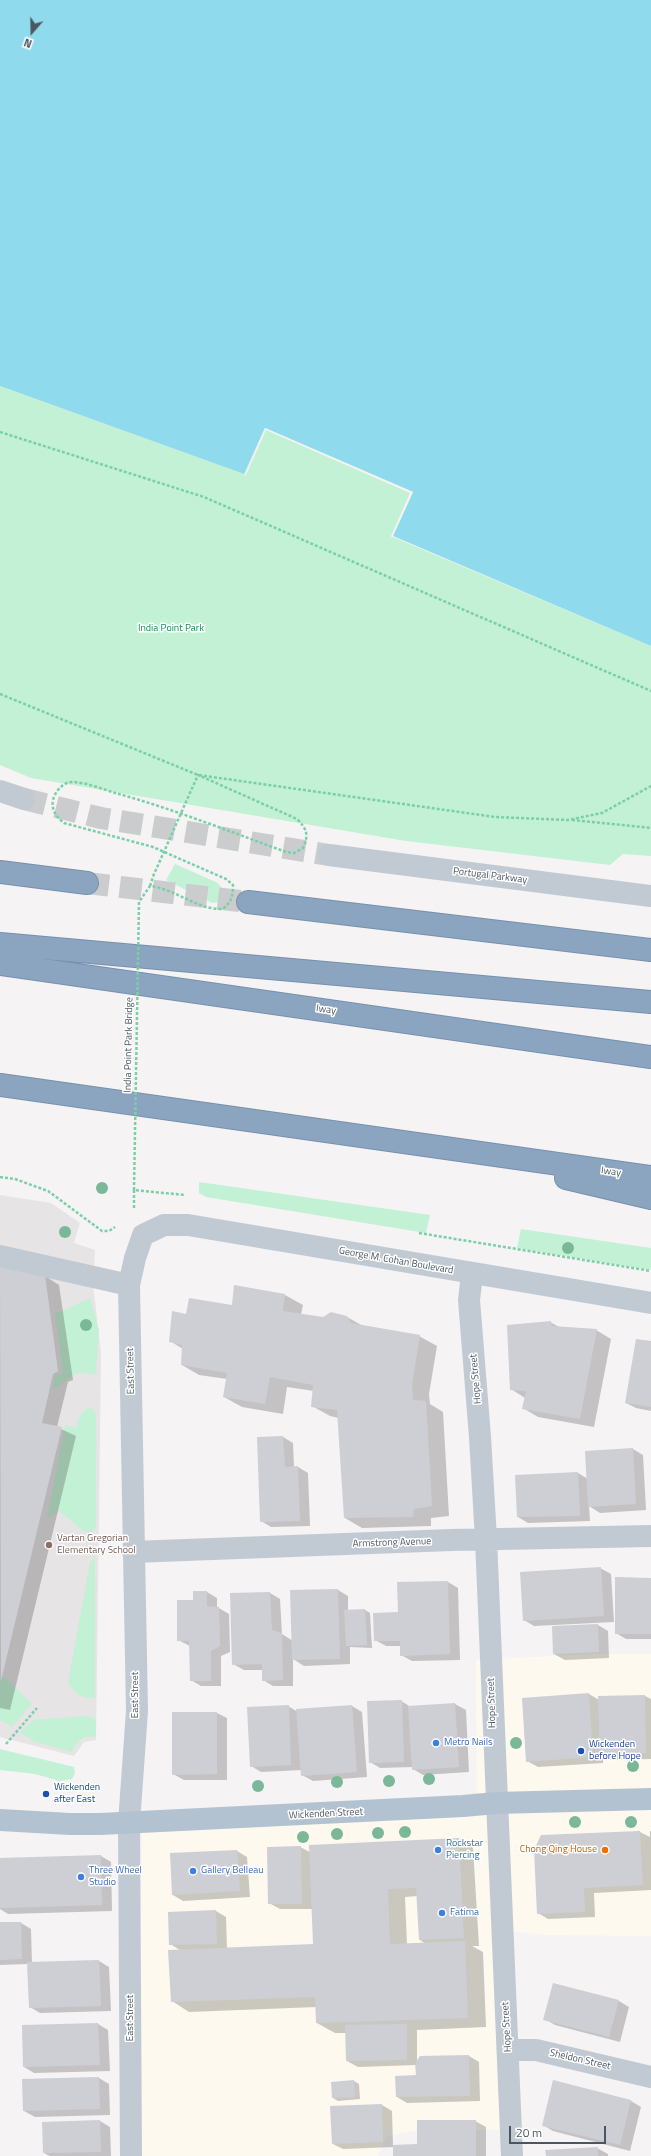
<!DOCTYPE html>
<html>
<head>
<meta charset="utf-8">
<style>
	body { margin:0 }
	#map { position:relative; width:651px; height:2156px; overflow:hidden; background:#f5f3f3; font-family:"Titillium Web",sans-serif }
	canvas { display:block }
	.north { position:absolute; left:12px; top:12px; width:40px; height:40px; -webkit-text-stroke:3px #fff; paint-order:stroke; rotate:200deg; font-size:11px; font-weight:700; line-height:16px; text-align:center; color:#4a5661 }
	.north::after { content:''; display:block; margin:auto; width:14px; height:18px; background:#4a5661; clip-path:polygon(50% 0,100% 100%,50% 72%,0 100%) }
	.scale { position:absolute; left:509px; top:2126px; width:97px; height:18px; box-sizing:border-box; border:2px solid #4a5661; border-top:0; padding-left:5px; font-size:12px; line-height:14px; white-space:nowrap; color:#4a5661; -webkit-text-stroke:3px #fff; paint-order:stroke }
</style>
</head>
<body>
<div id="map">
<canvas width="651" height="2156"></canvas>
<div class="north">N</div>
<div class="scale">20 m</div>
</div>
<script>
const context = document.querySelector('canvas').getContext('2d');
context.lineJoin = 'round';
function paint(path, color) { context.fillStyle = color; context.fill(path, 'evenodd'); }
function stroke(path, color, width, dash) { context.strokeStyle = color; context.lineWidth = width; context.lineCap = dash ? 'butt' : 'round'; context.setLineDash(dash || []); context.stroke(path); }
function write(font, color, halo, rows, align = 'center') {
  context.font = font + ' "Titillium Web",sans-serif'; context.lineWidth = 3; context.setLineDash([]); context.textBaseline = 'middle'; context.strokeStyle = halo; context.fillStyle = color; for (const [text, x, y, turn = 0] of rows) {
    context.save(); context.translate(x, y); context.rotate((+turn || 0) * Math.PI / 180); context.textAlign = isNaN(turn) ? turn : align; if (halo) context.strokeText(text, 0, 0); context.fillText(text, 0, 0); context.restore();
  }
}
const commercial = new Path2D(`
	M594,1654H651V1936L545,1935L508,1931L514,2131L430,2128L387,2136L378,2156H137L142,1821L477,1805L476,1660Z`);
const education = new Path2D(`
	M0,1195L51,1203L80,1223L74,1243L95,1250L93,1284L101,1353L96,1740L84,1742L74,1756L0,1737Z`);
const green = new Path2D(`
	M0,386L244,474L265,428L413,492L393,537L651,646V856L623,854L610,865L406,841L31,778L0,765Z
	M175,864L218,883L224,891L220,902L212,903L166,880Z
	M199,1182L430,1215L426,1233L206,1197L199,1193Z
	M521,1229L651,1248V1270L517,1248Z
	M90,1298L99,1330L96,1374L77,1373L53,1389L55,1376L63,1373L55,1312H60Z
	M91,1407L96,1413V1527L91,1532H85L59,1511L47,1518L65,1425L76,1428C79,1419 81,1410 91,1407Z
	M95,1558V1698C81,1698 75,1694 68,1683L90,1562Z
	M2,1675L32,1704L12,1727L0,1720V1683Z
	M86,1716L92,1717L96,1721V1737C83,1735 77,1740 72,1752L33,1741L20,1732L33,1720Z
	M0,1749L74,1767L75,1773L72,1779L60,1781L35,1774L0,1770Z`);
const water = new Path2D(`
	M0,0H651V646L393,536L413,492L265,428L244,474L0,386Z`);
const pier = new Path2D(`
	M265,428L413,492L392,538L391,536L410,493L266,430L246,475L244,476Z`);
const shadow = new Path2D(`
	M0,1267L45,1276L59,1285L73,1380L68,1382L57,1427L76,1436L10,1710L0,1708Z
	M235,1286L285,1295L303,1305L301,1315L323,1318L347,1317L363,1326L419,1336L437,1346L429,1394L430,1404L443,1412L449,1516L431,1518V1526L362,1528L345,1518L339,1418L330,1416L312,1406L314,1391L287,1387L283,1414L242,1407L224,1397L227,1379L199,1375L182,1365L183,1349L170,1341L187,1315L232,1306Z
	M550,1322L559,1327L596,1330L611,1339L594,1427L538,1417L523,1408L525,1398L511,1389Z
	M651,1342V1411L636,1408L626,1403Z
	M283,1437L293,1443L294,1467H298L308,1473L310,1526L271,1527L261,1521Z
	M633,1449L643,1455L646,1510L600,1513L589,1506L590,1521L528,1523L518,1517L578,1473L588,1479Z
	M600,1568L611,1574L614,1622L534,1626L524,1620Z
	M651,1579V1639H626L616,1633Z
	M448,1582L458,1588L460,1660L412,1661L401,1655V1646H386L375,1640L399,1613Z
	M338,1590L348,1596V1611L365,1610L370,1613L372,1648L350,1647V1664L304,1666L293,1659V1686H273L263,1680V1670H244L233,1664L270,1593L280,1599L282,1634L293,1641Z
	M207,1592L217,1598V1607L229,1614L230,1652L221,1656V1686H201L191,1680L190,1646L178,1640L194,1601Z
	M598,1625L608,1631L609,1658L565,1660L554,1654Z
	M589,1694L599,1700L645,1696L651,1699V1759L611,1760L603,1755V1763L538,1767L527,1761Z
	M401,1701L411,1707L455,1704L466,1710L469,1772L423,1775L413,1769V1767L380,1768L370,1762Z
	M288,1706L298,1712L297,1710L352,1706L362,1712L367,1777L313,1781L302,1775V1770L261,1772L251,1766Z
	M217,1713L227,1718V1780H184L173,1774Z
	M650,1831H651V1890L594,1893L595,1917L548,1919L538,1913L542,1836L640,1832L650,1837Z
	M459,1839L473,1848L479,1946H472L483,1952L486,2027L417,2030V2062L469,2056L479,2062L480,2101L407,2103L397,2097L417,2076V2065L358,2067L347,2061L346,2033H335L317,2023L316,2007L189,2012L172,2001L180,1950L170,1944L216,1911L226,1917L227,1949L314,1945L312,1909H280L269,1903L300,1847L310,1852ZM417,1896L420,1940L426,1944H407L405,1897Z
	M237,1851L247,1857L250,1897L183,1901L173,1895L171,1854Z
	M101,1856L111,1862L112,1911L8,1914L0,1909V1859Z
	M0,1923H21L31,1929L32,1963L99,1961L109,1967L111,2011L40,2013L30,2007L28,1964L0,1965Z
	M554,1984L619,2001L629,2007L620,2042L555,2025L545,2019Z
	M98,2024L108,2030L110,2071L34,2073L24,2067L23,2026Z
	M99,2078L109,2084L110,2115L35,2117L24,2111Z
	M354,2081L359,2084L360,2099L338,2101L333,2098L332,2083Z
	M554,2081L631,2101L641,2107L630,2151L553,2131L543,2125Z
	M382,2105L392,2111L393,2146L418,2145L475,2121L486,2127V2156H394V2147L343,2149L333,2144Z
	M100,2121L110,2127L111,2156H50L44,2153Z
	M597,2148L608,2154V2156H547Z`);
const building = new Path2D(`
	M0,1266L45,1275L58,1371L53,1374L42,1423L62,1427L1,1681Z
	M234,1285L285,1294L283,1311L323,1317L331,1312L347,1316L351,1323L420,1335L412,1384L413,1400L426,1401L432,1506L414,1509L413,1517L344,1518L337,1410L311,1407L313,1385L270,1377L265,1404L223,1397L227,1373L181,1365L182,1345L169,1342L172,1311L186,1314L189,1298L232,1305Z
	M551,1321L552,1326L597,1329L580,1419L522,1409L526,1391L510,1390L507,1325Z
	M636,1339L651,1341V1407L625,1403Z
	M283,1436L285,1467L298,1466L300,1521L260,1522L257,1437Z
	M633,1448L636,1504L588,1507L585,1451Z
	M578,1472L580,1516L517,1517L515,1475Z
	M601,1567L604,1616L523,1621L520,1572Z
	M615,1577L651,1578V1634H615Z
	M448,1581L450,1654L400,1656V1641H374L373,1613L398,1612L397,1582Z
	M338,1589L340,1659L292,1660L290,1590Z
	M193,1591H207V1606L219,1607L220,1646L211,1651V1681H190L189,1641H177V1600H193Z
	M270,1592L272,1630L282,1633L283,1680L262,1681V1664L232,1665L230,1593Z
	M365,1609L367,1645L346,1646L344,1610Z
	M598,1624L599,1652L553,1654L552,1626Z
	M589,1693L593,1757L526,1762L522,1698Z
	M645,1695L646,1753L600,1755L598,1696Z
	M402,1700L404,1762L369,1763L367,1701Z
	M455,1703L459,1767L412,1770L408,1706Z
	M289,1705L291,1765L250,1767L247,1707Z
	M352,1705L357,1772L301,1776L296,1709Z
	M172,1712H217V1774L172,1775Z
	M640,1831L643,1885L584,1888L585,1912L537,1914L534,1850L541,1835Z
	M459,1838L464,1938L419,1940L416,1888L388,1889L390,1944L465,1941L468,2018L316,2023L315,1997L171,2002L168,1950L313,1944L309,1845Z
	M301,1846L302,1904H268L267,1847Z
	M237,1850L240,1891L172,1895L170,1853Z
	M101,1855L102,1905L0,1908V1858Z
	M216,1910L217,1944L169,1945L168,1912Z
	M0,1922H21L22,1959L0,1960Z
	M99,1960L101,2006L29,2008L27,1962Z
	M553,1983L619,2000L609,2037L543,2020Z
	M98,2023L100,2065L23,2067L22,2025Z
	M407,2024V2060L346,2061L345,2025Z
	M469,2055L470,2096L396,2097L395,2076L416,2075L415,2063L420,2056Z
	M99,2077L100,2109L23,2111L22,2079Z
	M354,2080L355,2097L332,2098L331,2082Z
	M553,2080L631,2100L620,2145L542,2126Z
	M382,2104L383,2142L332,2144L330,2106Z
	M100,2120L101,2152L43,2153L42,2122Z
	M417,2120H476V2156H393V2145L417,2144Z
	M598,2147V2156H546L545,2150Z`);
const minorTunnel = new Path2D(`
	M24,799L101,818L329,855`);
const highwayTunnel = new Path2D(`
	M87,883L248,902`);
const path = new Path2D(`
	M0,432L204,497L651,691
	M0,694L198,775L495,817L568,820L602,813L651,786
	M572,820L651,828
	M150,886L154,874
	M0,1177L15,1179L48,1191L102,1231H109L115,1227
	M134,1208V1190L185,1195
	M419,1233L651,1271
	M6,1744L37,1708`);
const minor = new Path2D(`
	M0,791L24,799
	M329,855L651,896
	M0,1256L129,1285
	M472,1274L469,1300L480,1437L486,1539L512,2156
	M133,1552L451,1540L651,1536
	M508,2050H536L651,2077
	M131,2156L129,1823L137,1711L129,1285L135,1258L143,1235L164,1225H188L651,1303`);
const major = new Path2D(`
	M0,1820L70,1824H100L463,1806L496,1803L651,1799`);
const highway = new Path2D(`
	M0,872L87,883
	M248,902L651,950
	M0,944L651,1002
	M0,964L651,1057
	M0,1085L651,1177
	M566,1178L651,1198`);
const pathBridge = new Path2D(`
	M134,1190L139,902L150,886C176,889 197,910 223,909C232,901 233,896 233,885L226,879L153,847L64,823C57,817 51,811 53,800C55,792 62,783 71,782C87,782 104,790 119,794C176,810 231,832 286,852L294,853L303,848C309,835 307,829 297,819L198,775C183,808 169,841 154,874`);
const trees = [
	[102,1188],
	[65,1232],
	[568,1248],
	[86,1325],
	[516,1743],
	[633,1766],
	[429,1779],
	[389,1781],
	[337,1782],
	[258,1786],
	[575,1822],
	[631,1822],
	[405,1832],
	[378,1833],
	[337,1834],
	[303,1837]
];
const markers = [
	[49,1545,4,"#8d6e63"],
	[436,1743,4,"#3f7fe0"],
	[581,1751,4,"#1a4fb4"],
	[46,1794,4,"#1a4fb4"],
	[438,1850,4,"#3f7fe0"],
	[605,1850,4,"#e8710a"],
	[193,1871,4,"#3f7fe0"],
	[81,1877,4,"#3f7fe0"],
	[442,1913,4,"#3f7fe0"]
];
const parkNames = [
	["India Point Park",171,629]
];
const streetNames = [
	["Portugal Parkway",490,876,7],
	["Iway",326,1010,8],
	["India Point Park Bridge",129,1045,-89],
	["Iway",611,1172,8],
	["George M. Cohan Boulevard",396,1261,10],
	["East Street",131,1371,-91],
	["Hope Street",476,1379,-95],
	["Armstrong Avenue",392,1543,-2],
	["East Street",136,1695,-90],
	["Hope Street",492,1703,-92],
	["Wickenden Street",326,1814,-3],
	["East Street",131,2018,-90],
	["Hope Street",507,2027,-93],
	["Sheldon Street",580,2060,13]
];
const educationNames = [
	["Vartan Gregorian",57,1539],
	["Elementary School",57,1551]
];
const shopNames = [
	["Metro Nails",444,1743],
	["Rockstar",446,1844],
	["Piercing",446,1856],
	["Three Wheel",89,1871],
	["Studio",89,1883],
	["Gallery Belleau",201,1871],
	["Fatima",450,1913]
];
const transitNames = [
	["Wickenden",589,1745],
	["before Hope",589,1757],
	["Wickenden",54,1788],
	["after East",54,1800]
];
const foodNames = [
	["Chong Qing House",597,1850]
];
paint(commercial, '#fdf9ef');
paint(education, '#e6e4e5');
paint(green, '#c3f1d5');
paint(water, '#90daee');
paint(pier, '#f5f3f3');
paint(shadow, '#0003');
paint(building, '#cdcfd5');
stroke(minorTunnel, '#caccce', 22, [22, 11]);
stroke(highwayTunnel, '#caccce', 22, [22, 11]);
stroke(highway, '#7690ad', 24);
stroke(path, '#7ad0a6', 2.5, [3, 2]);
stroke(minor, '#c1cad2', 22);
stroke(major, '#b3c2d1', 22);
stroke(highway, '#8ba5c1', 22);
stroke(pathBridge, '#7ad0a6', 2.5, [3, 2]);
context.fillStyle = '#7bb799';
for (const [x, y] of trees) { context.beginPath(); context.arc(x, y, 6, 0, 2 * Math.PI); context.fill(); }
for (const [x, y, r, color] of markers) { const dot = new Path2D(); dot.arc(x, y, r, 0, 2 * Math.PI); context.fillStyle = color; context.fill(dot); stroke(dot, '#fff', 1.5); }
write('10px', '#17864f', '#fff', parkNames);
write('10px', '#4a5661', '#fff', streetNames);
write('10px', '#785e54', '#fff', educationNames, 'left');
write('10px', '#366cbe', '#fff', shopNames, 'left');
write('10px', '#164399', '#fff', transitNames, 'left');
write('10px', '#c56008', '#fff', foodNames, 'right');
</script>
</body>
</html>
